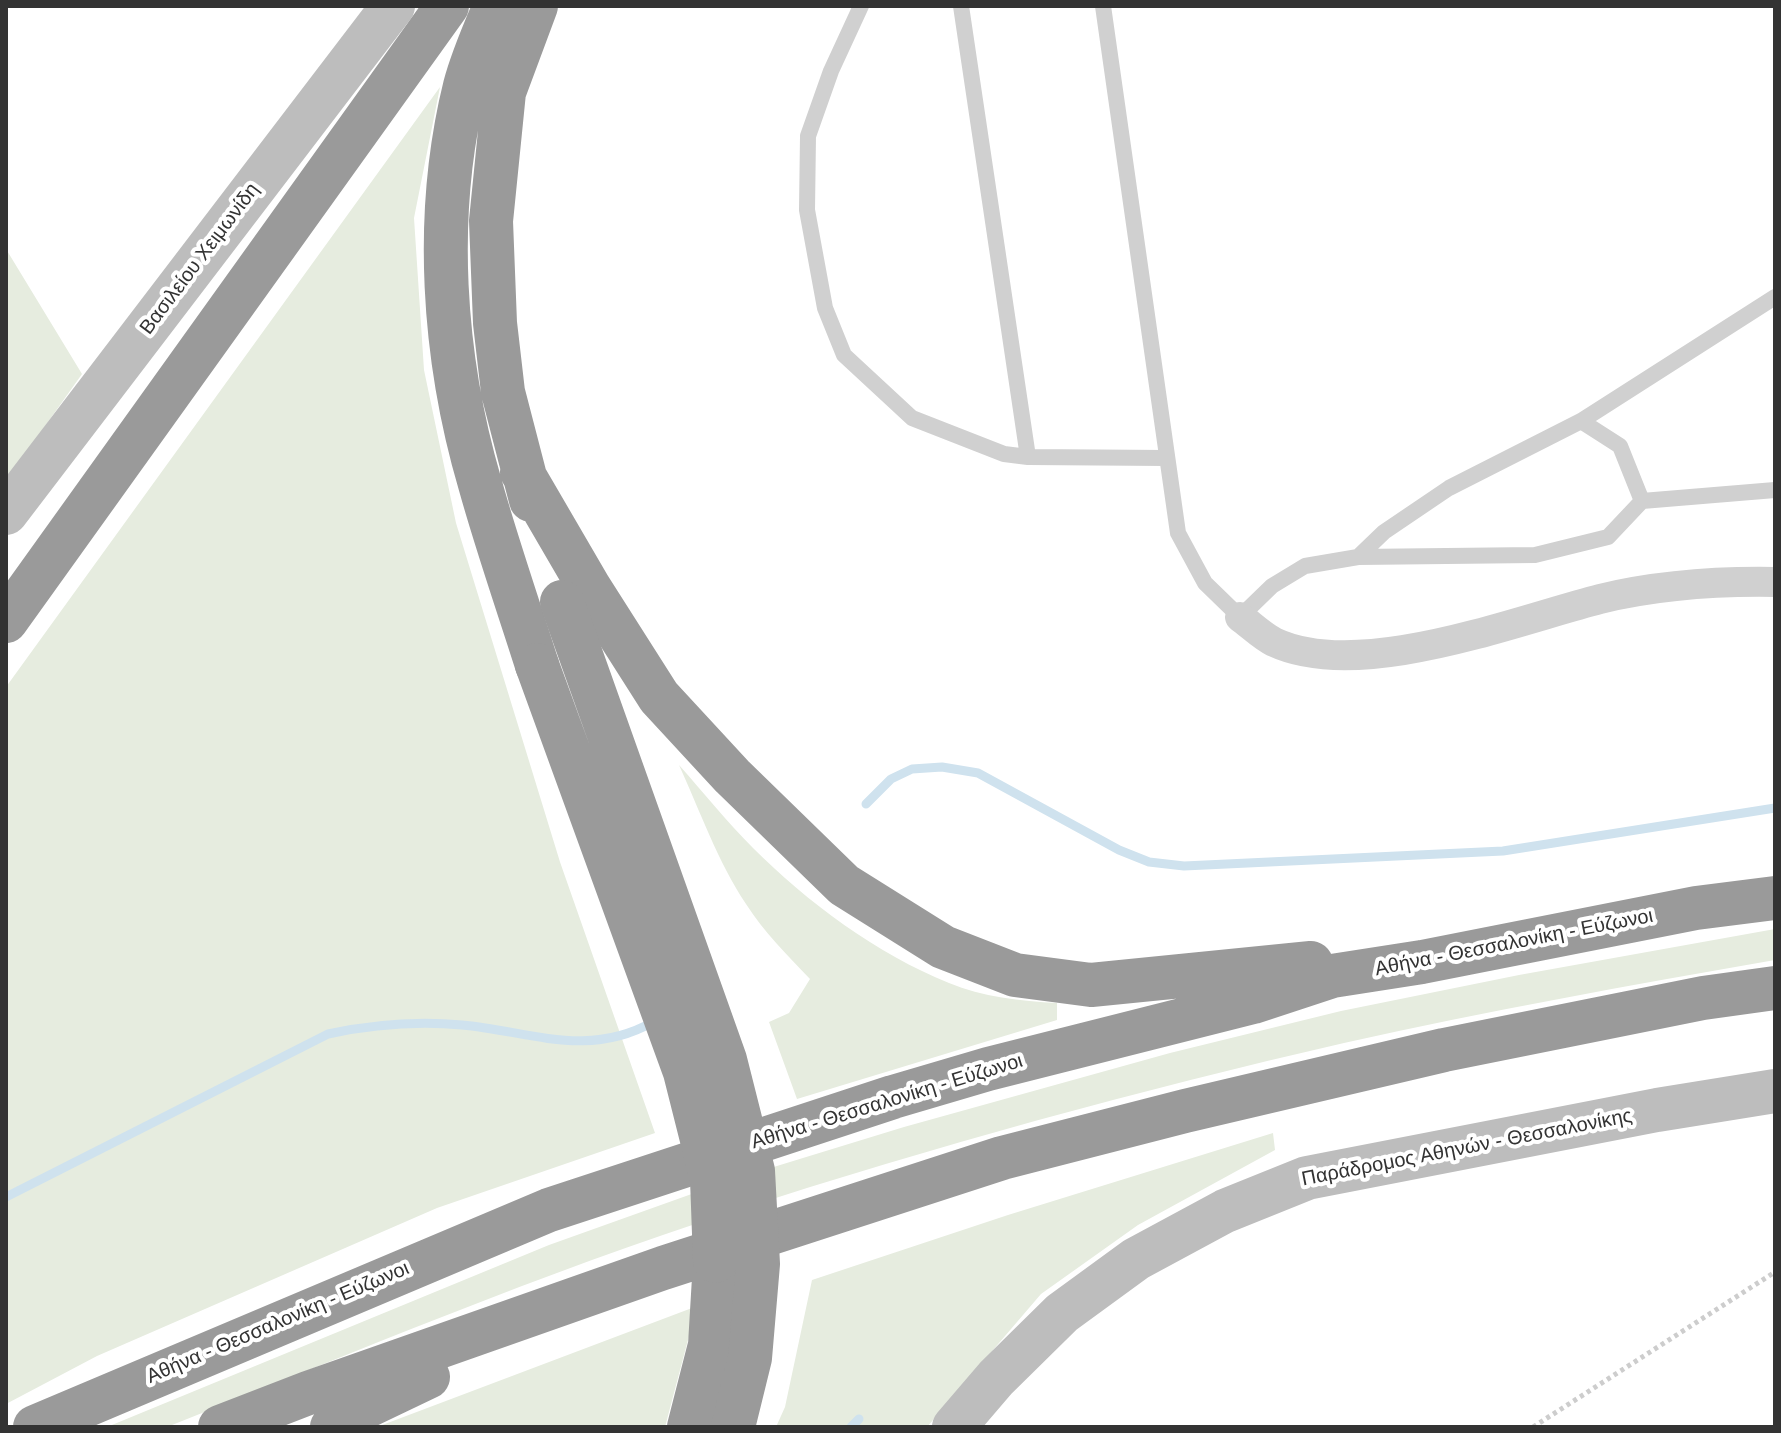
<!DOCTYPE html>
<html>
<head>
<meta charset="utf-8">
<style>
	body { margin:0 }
	#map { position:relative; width:1781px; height:1433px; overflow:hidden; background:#fff; font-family:Arial,sans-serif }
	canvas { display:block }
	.frame { position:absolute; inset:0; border:8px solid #333; pointer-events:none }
</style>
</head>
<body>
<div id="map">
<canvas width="1781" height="1433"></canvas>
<div class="frame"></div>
</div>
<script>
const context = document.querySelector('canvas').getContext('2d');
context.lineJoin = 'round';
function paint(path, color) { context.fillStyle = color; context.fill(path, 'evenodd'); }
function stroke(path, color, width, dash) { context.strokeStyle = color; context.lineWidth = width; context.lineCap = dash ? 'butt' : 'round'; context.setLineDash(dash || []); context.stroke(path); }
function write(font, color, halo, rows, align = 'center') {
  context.font = font + ' Arial,sans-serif'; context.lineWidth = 8; context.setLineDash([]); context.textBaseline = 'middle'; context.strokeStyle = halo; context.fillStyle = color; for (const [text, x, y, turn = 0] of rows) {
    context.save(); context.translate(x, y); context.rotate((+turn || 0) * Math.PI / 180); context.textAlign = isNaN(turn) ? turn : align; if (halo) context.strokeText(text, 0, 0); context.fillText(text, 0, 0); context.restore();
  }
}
const green = new Path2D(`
	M440,87L414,218L424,370L456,523L560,862L655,1133L437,1208L97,1356L6,1404V687Z
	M6,249L82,374L6,481Z
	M679,765C704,793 727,822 753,848C807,902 877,954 949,983C982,997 1021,1001 1057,1003V1020L797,1099L769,1022L789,1013L810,979C787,955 764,932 746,904C718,862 700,811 679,765Z
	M1775,929V960C1631,985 1487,1011 1344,1043C1139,1090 935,1146 735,1211C542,1273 355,1352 167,1427H107L549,1245L728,1181L904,1127L1170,1053L1341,1011L1519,975Z
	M1273,1133L1275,1150L1138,1225L1041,1294L927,1427H776L785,1407L812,1280L1008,1215Z
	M692,1308L693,1321L665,1427H377Z`);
const stream = new Path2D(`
	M866,804L891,779L912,769L942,767L978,773L1119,850L1149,862L1184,866L1503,851L1775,808
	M6,1197L328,1034C370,1025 418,1021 462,1025C529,1031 587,1059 653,1022
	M851,1427L859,1419`);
const path = new Path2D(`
	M1533,1427L1775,1272`);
const lane = new Path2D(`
	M861,6L831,71L808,136L807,210L825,308L844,355L912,418L1004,454L1028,457L1166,458
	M961,6L1028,457
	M1103,6L1178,533L1205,583L1240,617L1272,586L1305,566L1358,557L1535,555L1608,537L1642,501L1620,446L1581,421
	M1642,501L1775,490
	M1358,557L1384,532L1449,488L1581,421L1775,297`);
const street = new Path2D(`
	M1240,617C1251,625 1262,636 1274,642C1359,682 1514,621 1600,599C1658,585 1716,581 1775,582`);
const secondary = new Path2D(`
	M6,513L393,6
	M954,1427L996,1378L1062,1313L1136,1259L1225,1211L1307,1178L1657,1110L1775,1091`);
const highway = new Path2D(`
	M495,6C484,32 472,59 465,86C433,215 443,358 480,484C497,545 518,605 537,665
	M522,472L589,587L659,697L732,776L844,885L943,947L1015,975L1091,985L1311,963
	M531,500L503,392L495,323L491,221L504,92L536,6
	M6,621L447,6
	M35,1427L549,1210L893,1097L988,1069L1253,1002L1332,976L1422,962L1696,908L1775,898
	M220,1427L308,1393L663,1268L1002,1158L1185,1111L1444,1050L1703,998L1775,988
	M332,1427L359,1410L428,1377
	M689,1427L710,1345L715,1261`);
const highwayBridge = new Path2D(`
	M562,602L725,1060L753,1171L758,1264L750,1358L733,1427
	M537,665L685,1072L712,1179L715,1261`);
const streetNames = [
	["Βασιλείου Χειμωνίδη",200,259,-53],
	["Αθήνα - Θεσσαλονίκη - Εύζωνοι",1514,943,-11],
	["Αθήνα - Θεσσαλονίκη - Εύζωνοι",887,1102,-17],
	["Παράδρομος Αθηνών - Θεσσαλονίκης",1467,1148,-11],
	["Αθήνα - Θεσσαλονίκη - Εύζωνοι",278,1323,-23]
];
paint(green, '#e6ecdf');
stroke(stream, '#cfe2ee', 9);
stroke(path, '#cdcdcd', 5, [4, 4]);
stroke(lane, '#d0d0d0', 16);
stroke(street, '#d0d0d0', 30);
stroke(secondary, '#bdbdbd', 44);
stroke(highway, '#9a9a9a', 44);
stroke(highwayBridge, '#9a9a9a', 44);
write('20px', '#333', '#fff', streetNames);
</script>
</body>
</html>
